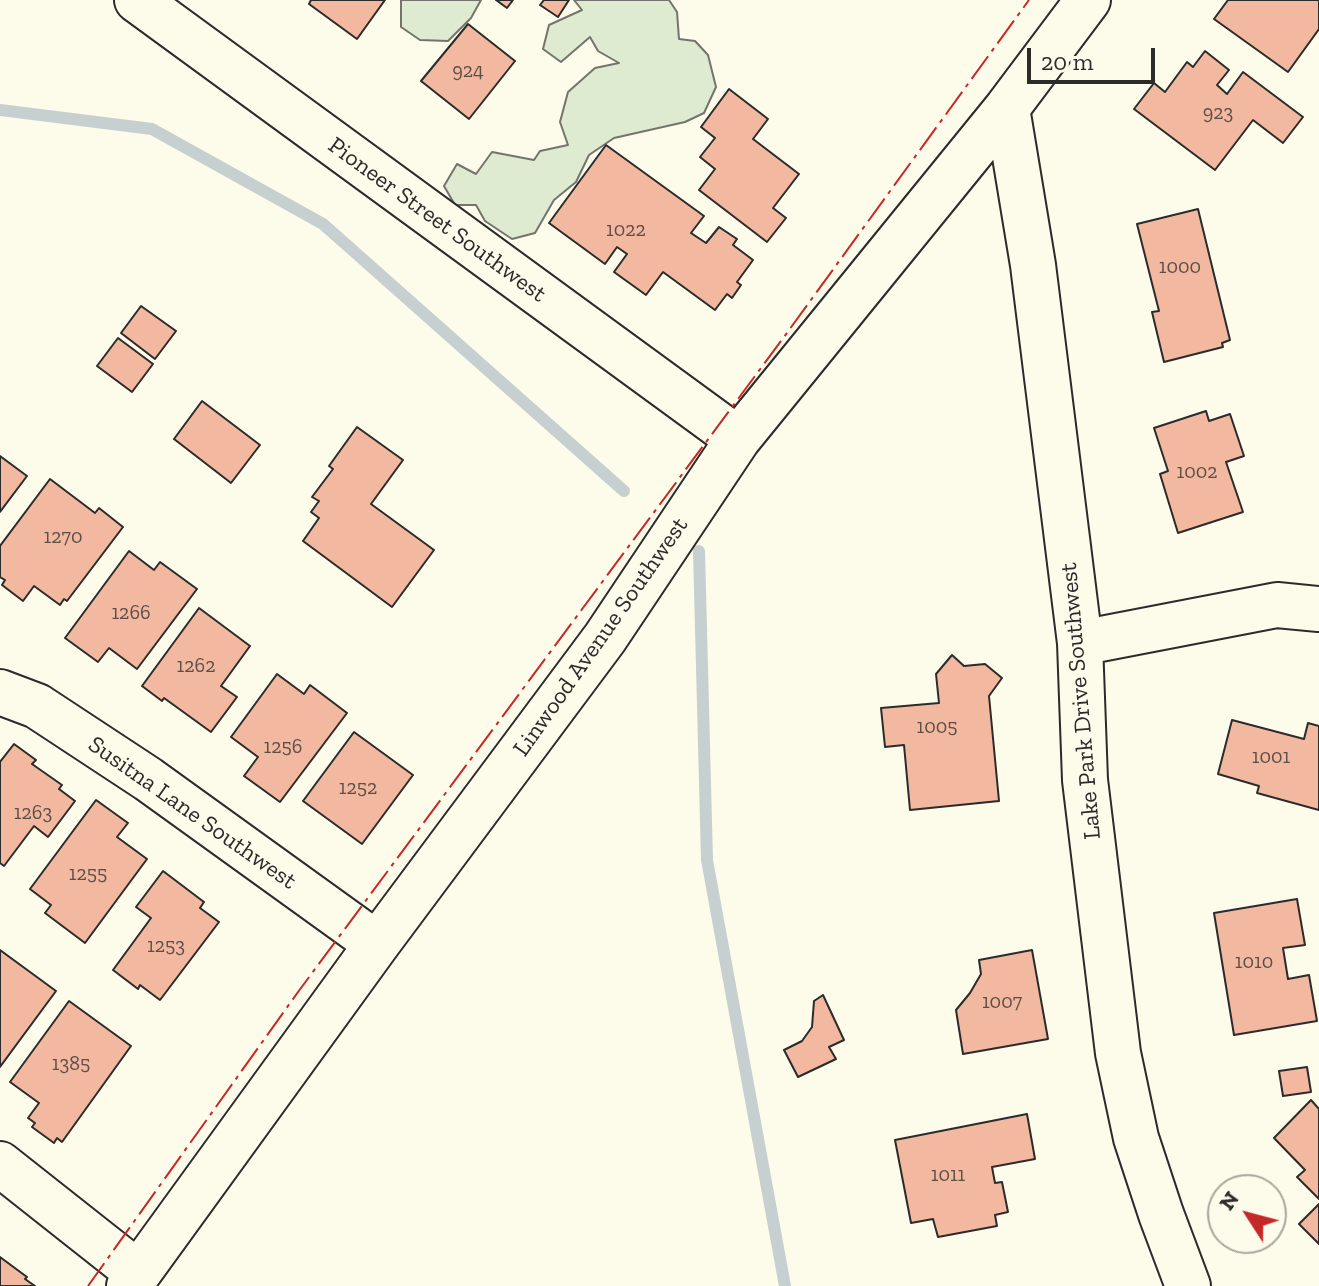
<!DOCTYPE html>
<html>
<head>
<meta charset="utf-8">
<style>
	body { margin:0 }
	#map { position:relative; width:1319px; height:1286px; overflow:hidden; background:#fdfbea; font-family:"Zilla Slab",serif }
	canvas { display:block }
	.north { position:absolute; left:1207px; top:1174px; width:80px; height:80px; box-sizing:border-box; background:#fdfbea; border:2px solid #a9a89e; border-radius:50%; rotate:306deg; font-size:22px; font-weight:700; line-height:32px; text-align:center; color:#2b2b2b }
	.north::after { content:''; display:block; margin:auto; width:28px; height:36px; background:#c62828; clip-path:polygon(50% 0,100% 100%,50% 72%,0 100%) }
	.scale { position:absolute; left:1027px; top:48px; width:128px; height:36px; box-sizing:border-box; border:4px solid #2b2b2b; border-top:0; padding-left:10px; font-size:24px; line-height:28px; white-space:nowrap; color:#2b2b2b; -webkit-text-stroke:6px #fdfbea; paint-order:stroke }
</style>
</head>
<body>
<div id="map">
<canvas width="1319" height="1286"></canvas>
<div class="north">N</div>
<div class="scale">20 m</div>
</div>
<script>
const context = document.querySelector('canvas').getContext('2d');
context.lineJoin = 'round';
function paint(path, color) { context.fillStyle = color; context.fill(path, 'evenodd'); }
function stroke(path, color, width, dash) { context.strokeStyle = color; context.lineWidth = width; context.lineCap = dash ? 'butt' : 'round'; context.setLineDash(dash || []); context.stroke(path); }
function write(font, color, halo, rows, align = 'center') {
  context.font = font + ' "Zilla Slab",serif'; context.lineWidth = 6; context.setLineDash([]); context.textBaseline = 'middle'; context.strokeStyle = halo; context.fillStyle = color; for (const [text, x, y, turn = 0] of rows) {
    context.save(); context.translate(x, y); context.rotate((+turn || 0) * Math.PI / 180); context.textAlign = isNaN(turn) ? turn : align; if (halo) context.strokeText(text, 0, 0); context.fillText(text, 0, 0); context.restore();
  }
}
const green = new Path2D(`
	M401,0H481L471,18L448,41L420,40L401,27Z
	M574,0H669L677,12L679,39L695,41L708,55L716,87L704,113L685,122L614,138L589,155L576,182L554,200L535,233L512,239L485,221L476,205H455L444,186L457,164L476,174L492,152L534,160L540,151L568,145L560,122L568,92L595,68L619,63L598,51L590,37L561,62L543,49L549,25L582,10Z`);
const stream = new Path2D(`
	M0,110L152,129L323,224L624,491
	M699,551L707,860L785,1286`);
const building = new Path2D(`
	M311,0H385L357,39L309,4Z
	M496,0H513L507,8Z
	M544,0H569L558,17L540,5Z
	M1228,0H1319V29L1288,72L1214,19Z
	M468,24L515,61L469,119L421,81Z
	M1205,51L1229,70L1217,85L1227,94L1243,72L1303,117L1283,143L1253,120L1215,170L1134,109L1154,83L1165,92L1187,62L1193,67Z
	M729,89L768,119L753,139L799,174L773,208L786,218L767,242L699,190L715,169L700,157L715,138L701,127Z
	M606,145L704,216L691,233L706,243L719,227L737,239L733,245L753,260L737,282L741,285L732,298L727,294L715,310L663,272L646,295L614,272L627,254L617,247L605,264L549,223Z
	M1198,209L1230,340L1222,343L1223,347L1164,362L1152,312L1159,311L1137,224Z
	M141,306L176,331L155,359L121,333Z
	M118,338L153,364L132,392L97,366Z
	M202,401L260,445L231,483L174,439Z
	M1206,411L1209,421L1230,414L1244,456L1226,462L1243,512L1178,533L1160,474L1168,471L1154,428Z
	M357,427L403,460L371,504L434,550L392,607L303,541L319,518L311,512L319,501L312,497L333,469L329,466Z
	M0,456L27,476L0,512Z
	M50,479L95,513L99,508L123,527L67,601L64,599L60,605L34,586L23,601L2,585L5,580L0,577V546Z
	M129,551L154,570L160,562L197,589L137,669L109,648L98,662L65,638Z
	M199,608L250,646L221,686L237,697L211,732L164,698L162,701L142,686Z
	M952,655L964,666L985,664L1002,678L989,696L999,801L910,810L904,745L885,747L881,708L939,703L936,674Z
	M277,674L304,694L310,685L347,713L280,802L244,776L258,757L231,737Z
	M1232,720L1304,739L1308,723L1319,726V810L1257,793L1259,786L1218,774Z
	M354,732L413,775L362,844L303,801Z
	M14,744L36,760L32,764L62,785L59,789L75,801L48,837L34,826L4,866L0,863V762Z
	M96,800L128,823L117,837L147,859L85,943L45,913L51,905L30,889Z
	M163,871L204,902L200,908L219,922L160,1000L140,985L138,989L113,970L151,918L136,907Z
	M1297,899L1305,945L1283,948L1288,979L1309,975L1317,1021L1234,1035L1214,913Z
	M0,950L56,991L0,1067Z
	M1032,950L1048,1039L963,1054L956,1010L970,993L981,974L979,960Z
	M823,995L844,1040L829,1047L836,1059L798,1077L784,1050L802,1041L812,1027L814,1001Z
	M69,1001L131,1046L62,1142L57,1138L54,1143L32,1127L35,1123L28,1118L39,1103L10,1082Z
	M1307,1067L1311,1092L1283,1096L1279,1071Z
	M1311,1100L1319,1109V1199L1297,1177L1305,1170L1274,1138Z
	M1027,1114L1035,1159L992,1167L995,1183L1002,1182L1008,1212L995,1215L997,1226L938,1237L933,1219L911,1223L895,1140Z
	M1319,1204V1244L1299,1224Z
	M0,1257L27,1277L25,1279L35,1286H0Z`);
const minor = new Path2D(`
	M137,0L738,439
	M1007,108L1033,265L1080,643L1085,780L1118,1053L1136,1138L1161,1214L1188,1286
	M1080,643L1277,605L1319,609
	M0,692L37,706L148,779L377,944
	M0,1164L138,1273
	M129,1286L377,944L605,638L738,439L1007,108L1088,0`);
const power = new Path2D(`
	M88,1286L298,992L784,337L1029,0`);
const numberNames = [
	["924",468,71],
	["923",1218,113],
	["1022",626,230],
	["1000",1180,267],
	["1002",1197,472],
	["1270",63,537],
	["1266",131,613],
	["1262",196,666],
	["1005",937,727],
	["1256",283,747],
	["1001",1271,757],
	["1252",358,788],
	["1263",33,813],
	["1255",88,874],
	["1253",166,946],
	["1010",1254,962],
	["1007",1002,1002],
	["1385",71,1064],
	["1011",948,1175]
];
const streetNames = [
	["Pioneer Street Southwest",437,220,36],
	["Linwood Avenue Southwest",601,637,-55],
	["Lake Park Drive Southwest",1081,701,-95],
	["Susitna Lane Southwest",192,813,35]
];
paint(green, '#deebd1');
stroke(green, '#74746e', 2);
stroke(stream, '#c7d0d0', 12);
paint(building, '#f2b8a0');
stroke(building, '#2b2b2b', 2);
stroke(minor, '#2b2b2b', 48);
stroke(minor, '#fdfbea', 44);
stroke(power, '#c62828', 2, [28, 6, 4, 6]);
write('20px', '#5d4e48', null, numberNames);
write('24px', '#2b2b2b', '#fdfbea', streetNames);
</script>
</body>
</html>
